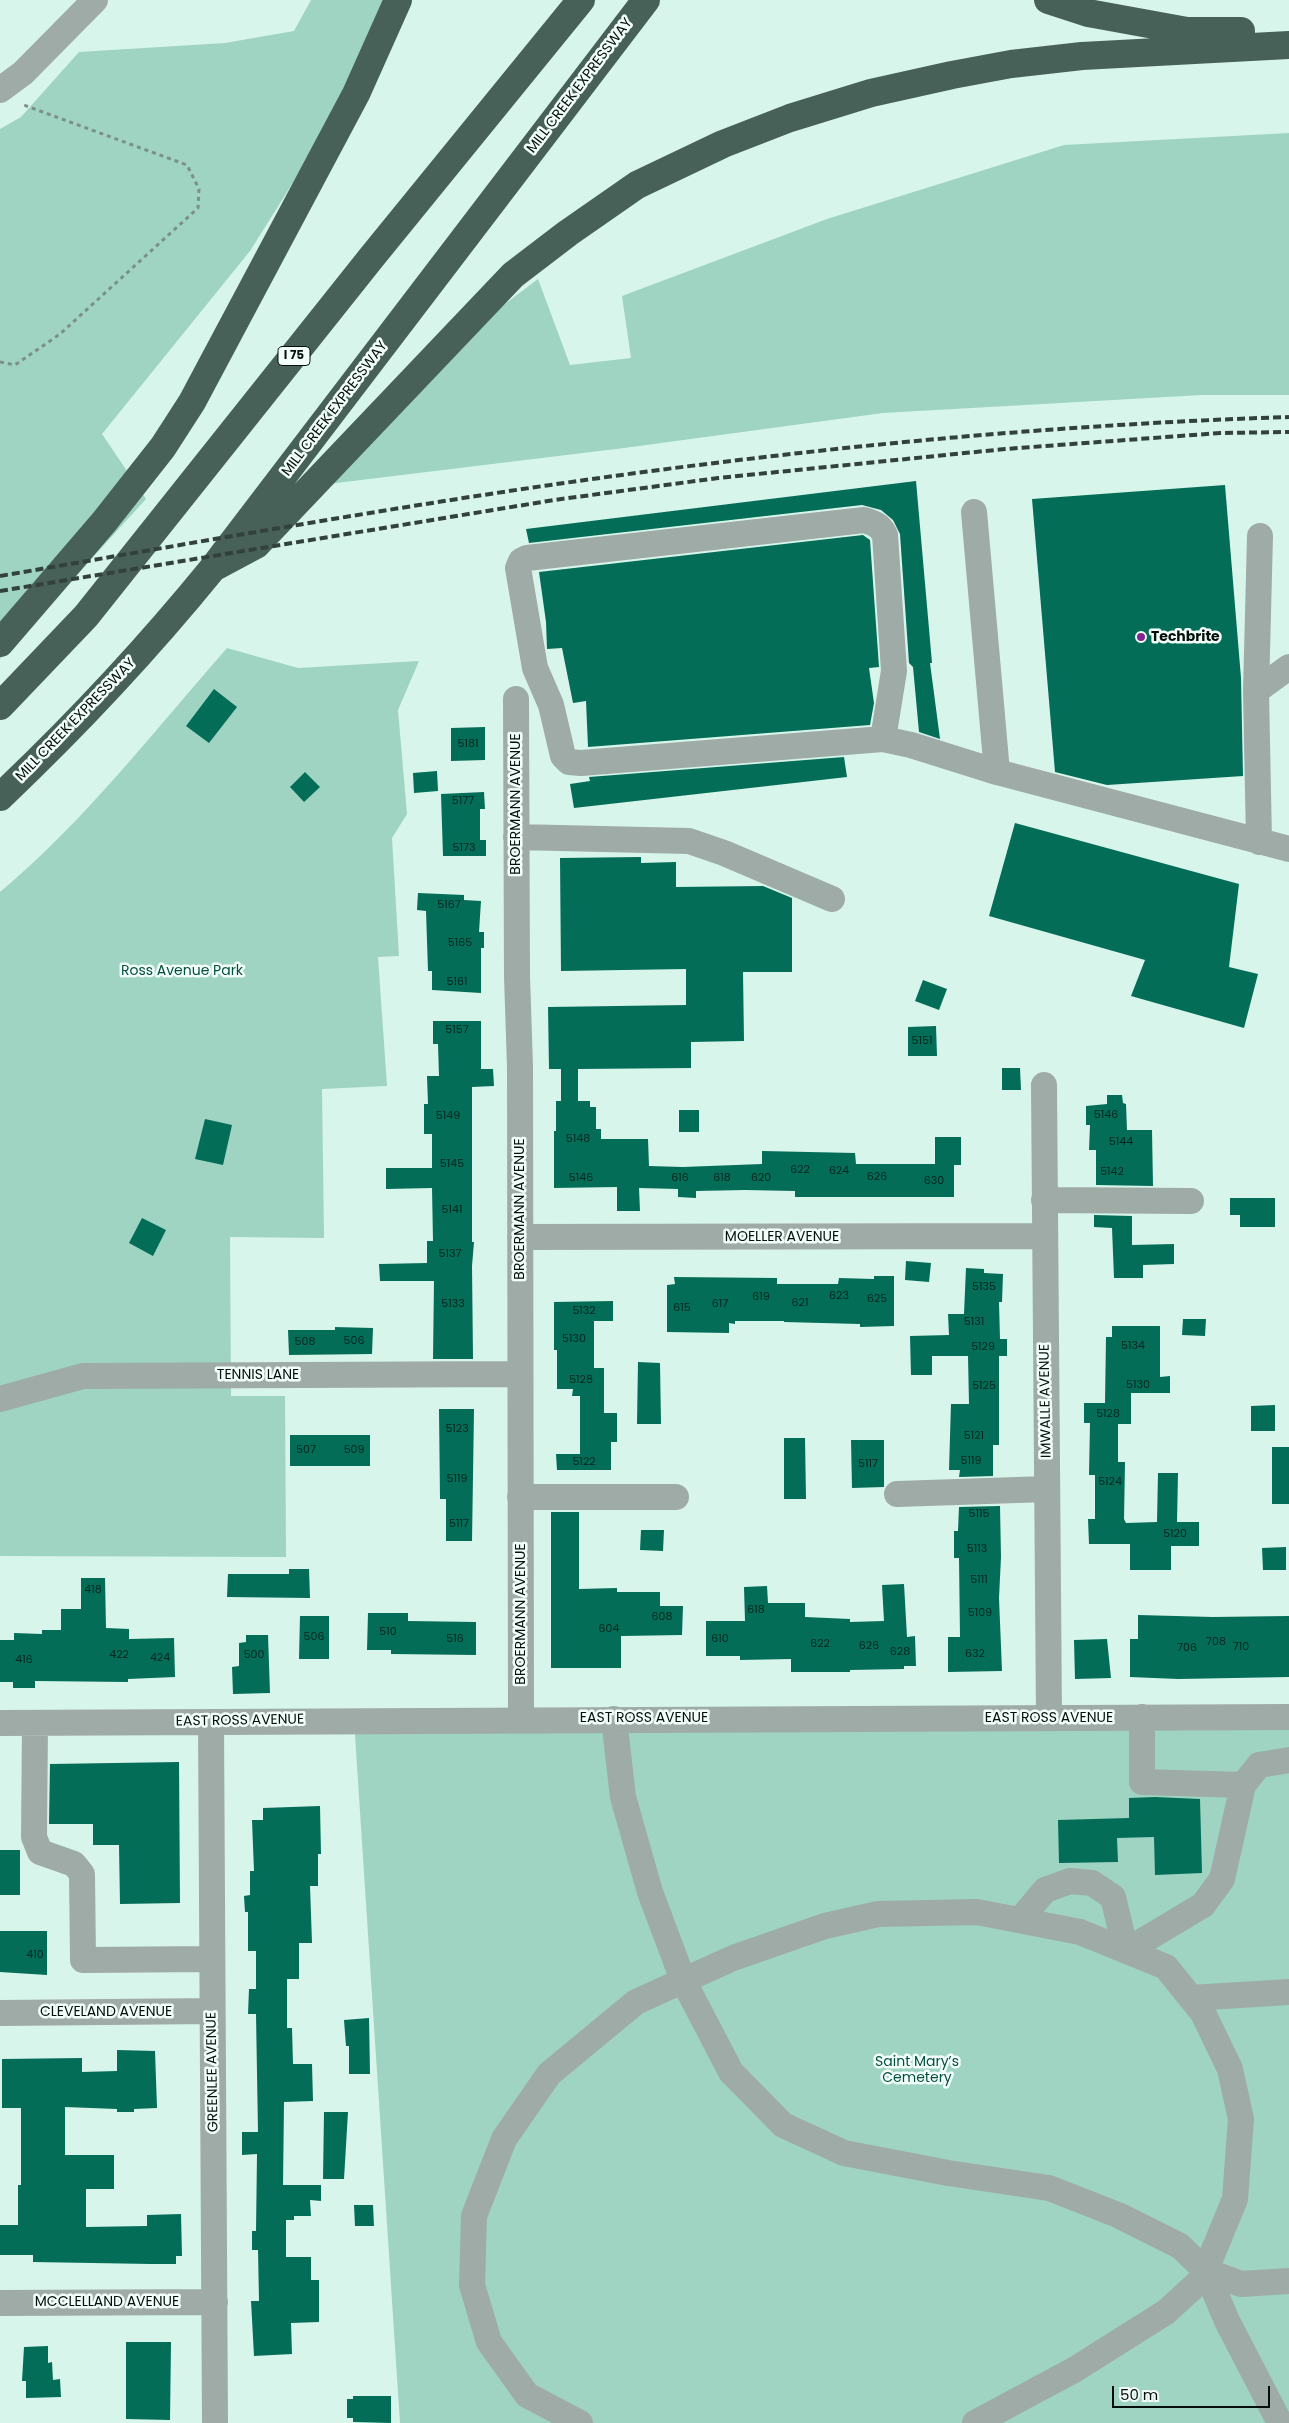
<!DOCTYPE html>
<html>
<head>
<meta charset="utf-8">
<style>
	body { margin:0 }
	#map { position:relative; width:1289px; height:2423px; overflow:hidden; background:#d8f5eb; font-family:Poppins,sans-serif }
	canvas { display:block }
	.scale { position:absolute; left:1112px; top:2386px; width:158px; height:22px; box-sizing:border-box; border:2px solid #050f0c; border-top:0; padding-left:6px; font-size:15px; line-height:18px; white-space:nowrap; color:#050f0c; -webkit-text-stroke:4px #f2fef9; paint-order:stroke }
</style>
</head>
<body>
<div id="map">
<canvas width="1289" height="2423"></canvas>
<div class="scale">50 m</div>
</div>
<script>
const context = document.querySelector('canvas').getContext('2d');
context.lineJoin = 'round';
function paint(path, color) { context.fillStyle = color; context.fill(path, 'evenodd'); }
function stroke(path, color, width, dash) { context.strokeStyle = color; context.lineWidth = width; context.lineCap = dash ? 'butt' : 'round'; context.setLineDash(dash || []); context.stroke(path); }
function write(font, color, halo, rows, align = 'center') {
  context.font = font + ' Poppins,sans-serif'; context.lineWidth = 5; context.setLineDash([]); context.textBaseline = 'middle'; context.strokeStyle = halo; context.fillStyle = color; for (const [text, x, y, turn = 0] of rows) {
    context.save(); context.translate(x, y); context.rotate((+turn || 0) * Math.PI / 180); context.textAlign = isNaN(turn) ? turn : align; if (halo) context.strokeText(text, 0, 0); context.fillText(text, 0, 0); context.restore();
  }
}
const green = new Path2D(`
	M311,0H390L348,95L250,251L102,434L146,499L0,659V129L21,117L79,52L225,43L294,31Z
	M1289,133V395H1202L883,413L624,448L328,484L448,347L538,279L570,365L631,358L622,296L827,219L1064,145Z
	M227,648L298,668L419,661L398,710L407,814L392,838L399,956L378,957L387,1086L322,1089L324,1238L230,1237L231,1396H285L286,1557L0,1556V892C85,821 154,731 227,648Z
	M1289,1717V2423H400L354,1720Z`);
const building = new Path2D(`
	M916,481L932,663H930L940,739L919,732L913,667L909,663L900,534L893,520L881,510L862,505L529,543L526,529Z
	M1225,485L1241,678L1243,776L1107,785L1055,772L1032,499Z
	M863,535L870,540L879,667L869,668L874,703L870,725L588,747L586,701L573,703L562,648L547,649L546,622L539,572Z
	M214,689L237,707L209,743L186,726Z
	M485,727V760L451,761V728Z
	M844,757L847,777L574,808L570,784L590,781L589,777Z
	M437,771L438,791L414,793L413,773Z
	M305,772L320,787L304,802L290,787Z
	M484,792L485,809H480V840H486V856H443L441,794Z
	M1015,823L1239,884L1229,967L1258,974L1244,1028L1131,996L1145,960L989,916Z
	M641,857V863L676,862V887L763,886L792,898V972H743L744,1041L691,1042V1068L578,1069V1101H590V1107H596V1129H601V1139H648L649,1166L683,1167L762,1164V1151L855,1153L856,1164H935V1137H961V1165H954V1197H795V1191L745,1190L696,1191V1198L678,1197V1189L639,1188L640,1211H617V1187L554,1188V1131H556V1101H561V1069H549L548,1007L686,1005V969L561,971L560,858Z
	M418,893L464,895V900L481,901L479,932H484V948H481V993L432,990V971H428L426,911L417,910Z
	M923,980L947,989L939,1010L915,1001Z
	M433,1021H481V1069H493L494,1086L472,1087V1242H474L472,1266L473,1359H433L434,1281H380L379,1264L427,1263V1241H433L432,1188L386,1189V1168H432V1134H424V1104H428L427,1076H439L438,1044H433Z
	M936,1026L937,1056H908V1027Z
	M1002,1068H1020L1021,1090H1002Z
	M1107,1095H1122L1123,1103L1126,1104L1127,1130H1152L1153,1186L1096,1185V1150H1089L1090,1125H1086V1106L1107,1104Z
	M679,1110H699V1132H679Z
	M205,1119L232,1125L223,1165L195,1159Z
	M1230,1198H1275V1227H1240V1215H1230Z
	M1094,1215L1132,1216V1245L1174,1244V1264L1143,1265V1278H1114L1112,1228L1094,1227Z
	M142,1218L166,1230L153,1256L129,1243Z
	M906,1261L931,1263L929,1282L905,1280Z
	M966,1268L984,1269V1273L1003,1274L1002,1302H999L1000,1339H1007V1356H999V1445H993V1476L959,1477L960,1470H949L951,1404H969L968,1356H932V1375H911L910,1336L949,1335L948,1314H964Z
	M874,1276H894V1326L860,1327V1324L784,1322V1321H735V1324L729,1323V1333L667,1332V1285L675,1284L674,1277L777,1278V1284H838L839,1278L874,1279Z
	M613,1301V1321H594V1368H604V1413H617V1442H611V1470H557L556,1454H580V1396H572L573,1389H557V1350H554V1302Z
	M1183,1319H1206L1205,1336L1182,1335Z
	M1112,1326H1160V1377L1170,1376V1393H1131V1424H1118V1462H1125L1124,1519L1126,1523L1157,1522L1158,1473H1178L1177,1522H1199V1546H1171V1570H1130V1544H1089L1088,1519H1095V1475H1089L1090,1423H1084V1403H1105L1106,1337H1112Z
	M335,1327L373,1328L372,1354L289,1355L288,1330H335Z
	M638,1362L660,1363L661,1424H637Z
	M1275,1405V1431H1251V1406Z
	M439,1409H474L472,1541H446V1499H440Z
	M290,1435H370V1466H290Z
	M784,1438H805L806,1499H784Z
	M851,1440H884V1487L852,1488Z
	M1272,1447H1289V1504H1272Z
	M1000,1506L1001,1557L999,1598L1002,1671L948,1672V1637H960L959,1558H954V1531H958L959,1507Z
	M551,1512H579V1589L617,1588V1592H660V1606H683L682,1635L621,1636V1668H551Z
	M641,1530H664L663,1551L640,1550Z
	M1286,1547V1570H1263L1262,1548Z
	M289,1569H309L310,1598L227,1597L228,1574H289Z
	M81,1578H105L106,1628L129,1629V1639L174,1638L175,1677L128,1679V1682L35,1681V1688H13V1682H0V1640H14V1633L42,1634V1630H61V1609H81Z
	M904,1584L907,1637L915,1636L916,1666H904V1669L850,1670V1672H791V1659L740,1660V1656H706V1621H745L744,1587L767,1586L768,1603H805V1617L850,1619V1622L884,1621L882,1585Z
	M368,1613H408V1621L476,1622V1655L391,1654V1650H367Z
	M1138,1615L1213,1617L1289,1616V1677L1178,1679L1130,1677V1639H1138Z
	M300,1616H329V1659H299Z
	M246,1635H268L270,1693L233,1694L232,1667L239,1666V1643L246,1642Z
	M1107,1639L1111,1678L1075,1679L1074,1640Z
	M179,1762L180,1903L120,1904L119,1845H93V1824H49L50,1764Z
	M1155,1797L1200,1799L1202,1873L1155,1875L1154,1837L1117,1838L1118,1862L1059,1863L1058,1820L1129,1818V1798Z
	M320,1806L321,1854H318V1886H310L312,1943H299V1979H287V2028H292L293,2064H312L313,2101L284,2102L283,2185H321V2201L310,2200L311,2216H294V2220H286V2257H311V2280H319V2322L291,2323L292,2354L254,2356L251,2301H259L258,2250H252V2231H256L257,2154L242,2155V2132H258L256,2014H248L249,1989H256V1951H248V1912H245L244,1896L250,1895V1871H254L252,1820H263V1808Z
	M0,1850H20V1895H0Z
	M0,1931H47V1975L0,1972Z
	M369,2018L370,2074H349V2046H346L344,2020Z
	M117,2050L155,2051L157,2108L134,2109V2112H117V2109L65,2107V2155H114V2189H86V2227L147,2226V2215L181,2214L182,2256H176V2264H151L33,2262V2255H0V2225H18V2185H21V2108H2V2059L82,2058V2072L117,2071Z
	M324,2112H348L344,2179H323Z
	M354,2205H373L374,2226H355Z
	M126,2342H171L170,2420L126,2419Z
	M48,2346V2363L52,2362L53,2380L60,2379L61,2397L26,2398V2381H22L24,2347Z
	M353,2396H391V2423L353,2422V2418H347V2399H353Z`);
const path = new Path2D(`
	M0,362L15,365L60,334L198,208L199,189L187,165L21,104`);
const minor = new Path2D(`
	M0,90L23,73L95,0
	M974,512L997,772L1289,849
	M1256,691L1260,536
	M516,699L517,976L520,1067L521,1719
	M883,739L581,763L569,762L563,756L551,705L535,668L518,568L521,561L527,558L864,520C874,523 880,525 885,535L894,671L883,739L911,745L997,772
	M516,837L689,841L724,853L832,899
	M1259,842L1256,691L1289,667
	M1044,1085L1049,1717
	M1044,1200L1191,1201
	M520,1237L1044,1236
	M0,1399L83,1376L519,1374
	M897,1494L1047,1489
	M520,1497H676
	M1142,1717V1782L1243,1785
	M614,1719L623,1797L650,1892L683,1980L731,2072L783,2125L844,2153L948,2173L1049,2188L1118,2215L1180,2246L1206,2271L1241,2284L1289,2281
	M211,1722L215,2423
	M0,1723L1289,1717
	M35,1723L34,1837L40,1852L74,1864L82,1874L83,1960L212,1959
	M1020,1920L1045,1890L1070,1881L1092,1883L1113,1897L1126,1951L1203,1905L1222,1879L1243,1785L1259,1765L1289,1760
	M1191,1998L1289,1992
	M0,2013L212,2011
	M1206,2271L1227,2321L1280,2423
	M0,2303L215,2302
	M580,2423L527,2395L489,2342L472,2285L474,2216L504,2139L549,2074L636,2002L733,1958L825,1926L878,1914L977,1912L1080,1932L1166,1967L1203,2013L1230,2069L1241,2119L1235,2199L1202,2279L1166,2312L1074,2370L975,2423`);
const highway = new Path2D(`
	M1048,0L1088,13L1187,31H1241
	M213,568L256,545L513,275L568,233L637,185L723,144L790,118L871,93L952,75L1011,64L1082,56L1289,45
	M0,643L104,522L163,447L192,402L356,94L398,0
	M0,706L86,616L371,258L581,0
	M0,797C76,725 147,649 213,568L646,0`);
const rail = new Path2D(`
	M0,576C240,535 480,491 723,462C910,439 1100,423 1289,417
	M0,591L554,500L718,478L1005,449L1220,433L1289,432`);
const markers = [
	[1141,637,5,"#822591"]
];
const numberNames = [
	["5181",468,744],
	["5177",463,801],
	["5173",464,848],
	["5167",449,905],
	["5165",460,943],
	["5161",457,982],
	["5157",457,1030],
	["5151",922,1041],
	["5146",1106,1115],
	["5149",448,1116],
	["5148",578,1139],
	["5144",1121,1142],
	["5145",452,1164],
	["622",800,1170],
	["624",839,1171],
	["5142",1112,1172],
	["626",877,1177],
	["5146",581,1178],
	["616",680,1178],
	["618",722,1178],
	["620",761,1178],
	["630",934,1181],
	["5141",452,1210],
	["5137",450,1254],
	["5135",984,1287],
	["623",839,1296],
	["619",761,1297],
	["625",877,1299],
	["621",800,1303],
	["5133",453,1304],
	["617",720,1304],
	["615",682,1308],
	["5132",584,1311],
	["5131",974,1322],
	["5130",574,1339],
	["506",354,1341],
	["508",305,1342],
	["5134",1133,1346],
	["5129",983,1347],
	["5128",581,1380],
	["5130",1138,1385],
	["5125",984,1386],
	["5128",1108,1414],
	["5123",457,1429],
	["5121",974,1436],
	["507",306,1450],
	["509",354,1450],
	["5119",971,1461],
	["5122",584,1462],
	["5117",868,1464],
	["5119",457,1479],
	["5124",1110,1482],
	["5115",979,1514],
	["5117",459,1524],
	["5120",1175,1534],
	["5113",977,1549],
	["5111",979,1580],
	["418",93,1590],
	["618",756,1610],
	["5109",980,1613],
	["608",662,1617],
	["604",609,1629],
	["510",388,1632],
	["506",314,1637],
	["516",455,1639],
	["610",720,1639],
	["708",1216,1642],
	["622",820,1644],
	["626",869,1646],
	["710",1241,1647],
	["706",1187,1648],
	["628",900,1652],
	["632",975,1654],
	["422",119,1655],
	["500",254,1655],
	["424",160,1658],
	["416",24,1660],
	["410",35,1955]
];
const shields = [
	[294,356,32]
];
const shieldNames = [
	["I 75",294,356]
];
const streetNames = [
	["MILL CREEK EXPRESSWAY",580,86,-53],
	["MILL CREEK EXPRESSWAY",335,409,-53],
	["MILL CREEK EXPRESSWAY",76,720,-46],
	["BROERMANN AVENUE",516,804,-90],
	["BROERMANN AVENUE",520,1209,-90],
	["MOELLER AVENUE",782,1237],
	["TENNIS LANE",258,1375],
	["IMWALLE AVENUE",1046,1401,-91],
	["BROERMANN AVENUE",521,1614,-90],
	["EAST ROSS AVENUE",644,1718],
	["EAST ROSS AVENUE",1049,1718],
	["EAST ROSS AVENUE",240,1721,-1],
	["CLEVELAND AVENUE",106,2012],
	["GREENLEE AVENUE",213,2072,-91],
	["MCCLELLAND AVENUE",107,2302]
];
const poiNames = [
	["Techbrite",1151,637]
];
const parkNames = [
	["Ross Avenue Park",182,971],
	["Saint Mary’s",917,2062],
	["Cemetery",917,2078]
];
paint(green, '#9fd3c2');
paint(building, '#036d57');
stroke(path, '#7c908a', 3, [4, 4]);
stroke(minor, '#9faba7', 26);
stroke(highway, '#476158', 28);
stroke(rail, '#33413c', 4, [8, 4]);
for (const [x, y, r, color] of markers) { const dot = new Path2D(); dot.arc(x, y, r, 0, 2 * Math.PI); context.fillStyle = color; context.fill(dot); stroke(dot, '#f2fef9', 2); }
write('11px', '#04261f', null, numberNames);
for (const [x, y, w] of shields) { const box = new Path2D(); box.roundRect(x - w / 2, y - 9.5, w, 19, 4); context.fillStyle = '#f2fef9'; context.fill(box); stroke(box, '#050f0c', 1); }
write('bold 12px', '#050f0c', null, shieldNames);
write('14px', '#050f0c', '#f2fef9', streetNames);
write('bold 14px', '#050f0c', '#f2fef9', poiNames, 'left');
write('14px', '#04503f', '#f2fef9', parkNames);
</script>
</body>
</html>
